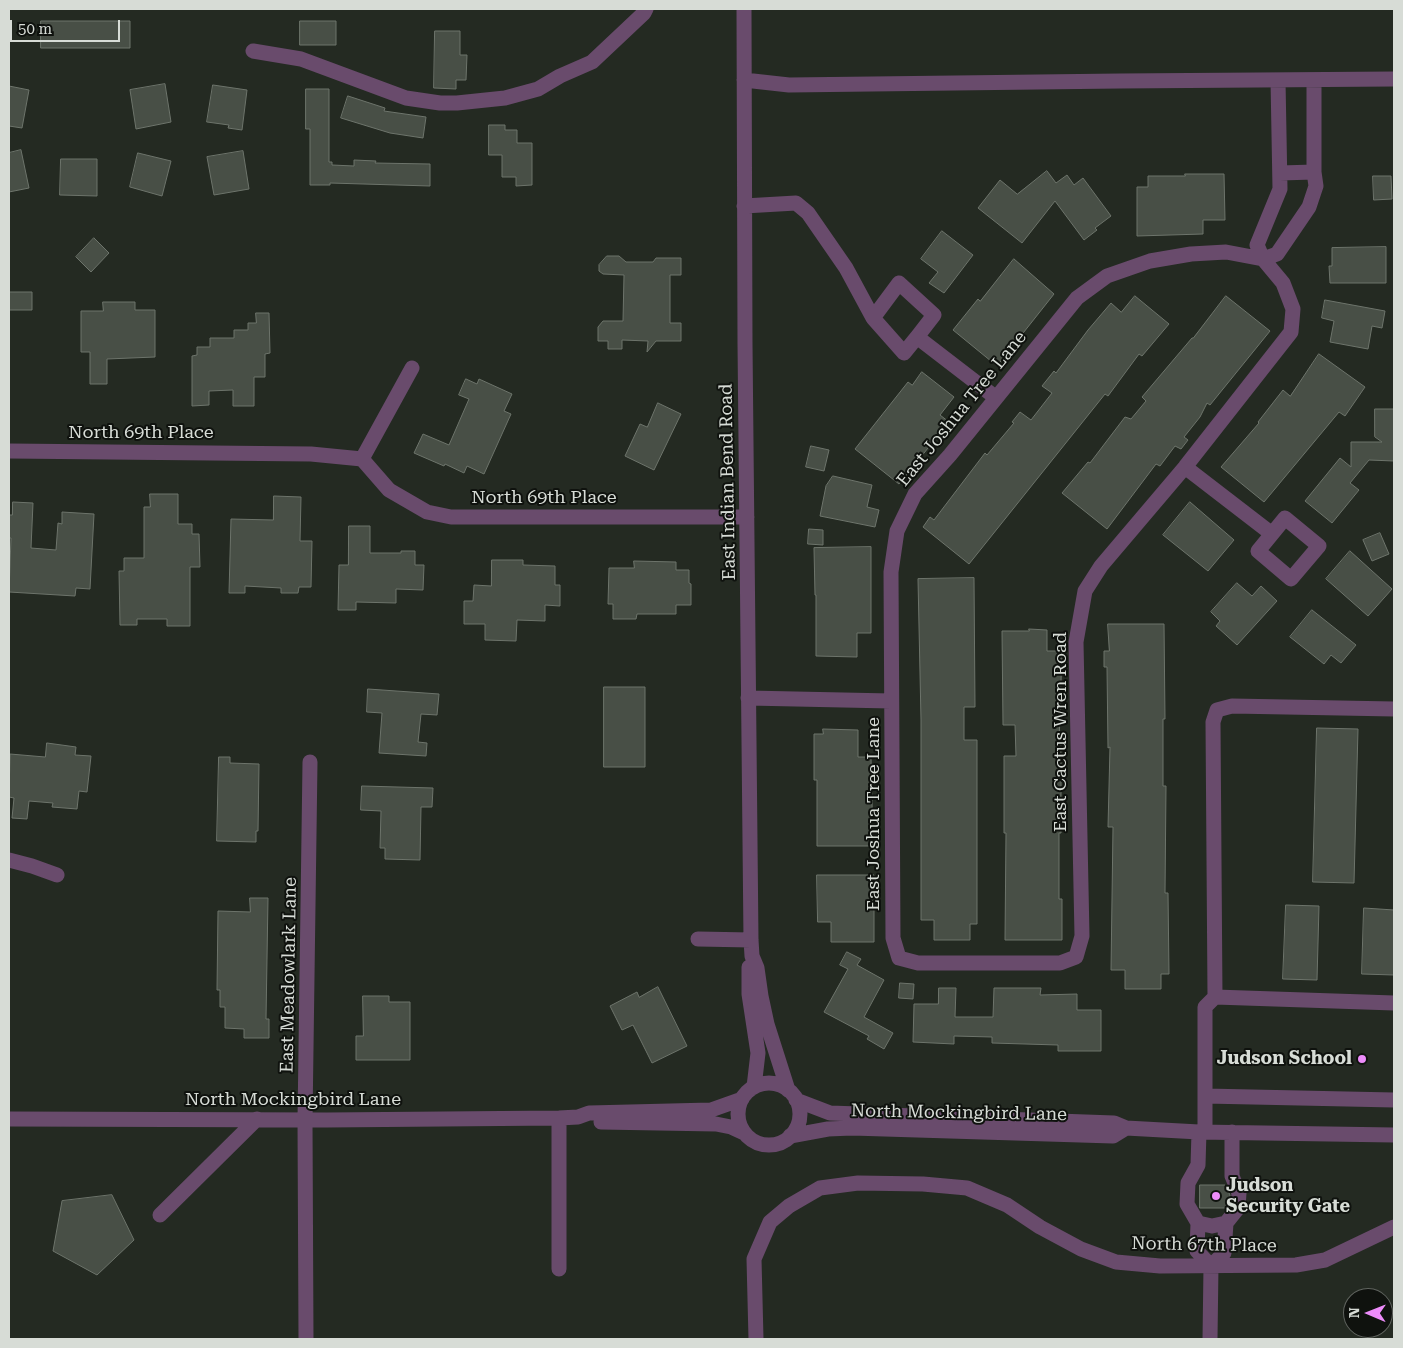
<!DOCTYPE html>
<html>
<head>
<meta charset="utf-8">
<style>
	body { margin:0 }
	#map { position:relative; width:1403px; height:1348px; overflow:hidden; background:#242a22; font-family:"Roboto Serif",serif }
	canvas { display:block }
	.frame { position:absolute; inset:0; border:10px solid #d7dcd6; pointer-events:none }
	.north { position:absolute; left:1343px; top:1288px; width:50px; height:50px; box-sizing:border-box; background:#0f120e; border:1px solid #5f635e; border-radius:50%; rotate:271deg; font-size:14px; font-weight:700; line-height:20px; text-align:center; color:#d7dcd6 }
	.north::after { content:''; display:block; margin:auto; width:18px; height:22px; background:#ed8cfa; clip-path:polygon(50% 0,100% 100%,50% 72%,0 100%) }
	.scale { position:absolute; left:10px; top:20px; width:110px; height:22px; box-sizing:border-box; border:2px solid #d7dcd6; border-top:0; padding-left:6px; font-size:15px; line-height:18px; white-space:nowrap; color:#d7dcd6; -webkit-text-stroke:4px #0f120e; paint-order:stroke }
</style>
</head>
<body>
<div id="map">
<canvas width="1403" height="1348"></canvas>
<div class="frame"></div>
<div class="north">N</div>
<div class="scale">50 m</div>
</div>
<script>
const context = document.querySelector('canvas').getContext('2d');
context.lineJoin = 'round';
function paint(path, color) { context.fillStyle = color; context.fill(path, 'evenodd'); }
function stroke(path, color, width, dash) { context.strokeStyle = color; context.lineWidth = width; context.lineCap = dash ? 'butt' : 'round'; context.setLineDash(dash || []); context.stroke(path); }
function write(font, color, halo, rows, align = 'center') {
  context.font = font + ' "Roboto Serif",serif'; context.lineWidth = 4; context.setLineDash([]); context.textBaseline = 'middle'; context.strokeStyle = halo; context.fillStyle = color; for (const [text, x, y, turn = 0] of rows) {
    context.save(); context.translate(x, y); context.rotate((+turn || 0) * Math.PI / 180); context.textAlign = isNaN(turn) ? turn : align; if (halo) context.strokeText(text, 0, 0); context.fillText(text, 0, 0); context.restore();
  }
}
const building = new Path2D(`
	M41,21H130V48H41Z
	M300,21H336V45H300Z
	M435,31H460V55H467L466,80H456V89L434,88Z
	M165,84L171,122L136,129L130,90Z
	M213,85L247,90L242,130L228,128L229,125L207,122Z
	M9,86L29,90L22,128L9,126Z
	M306,89H329V162H332V165L354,166V160L376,161L375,163L430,164V186L330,183V185H310V129H306Z
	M348,96L385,108L384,111L426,117L423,138L390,133L341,118Z
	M489,125H505V130H517V143H532V185L516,186V177H502V155H489Z
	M21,150L29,188L9,192V153Z
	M243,151L249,189L214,195L207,157Z
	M138,153L171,161L162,196L130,187Z
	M61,159H97V196L60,195Z
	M1047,171L1056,183L1067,175L1074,185L1083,178L1111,216L1095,228L1097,230L1084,240L1055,201L1022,243L978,208L1000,180L1017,194Z
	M1185,174H1224L1225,220H1203V234L1137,236V187H1148V176H1185Z
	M1373,176H1391L1392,199L1374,200Z
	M942,231L973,255L944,293L929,283L938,272L921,259Z
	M94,238L109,253L91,272L76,257Z
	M1386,247V283H1330L1329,266H1332V248Z
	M607,256H619L626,262H653L656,258H681V275H670V323H681V341H656L647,352L648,341L622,340V349H608V341H598V327L603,321H623L624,275L603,274L599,271V265Z
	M1014,259L1054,294L997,366L953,330L978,299L980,301Z
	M9,292H32V310H9Z
	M1135,296L1169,324L1142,356L1139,354L1108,396L1105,394L969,564L923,527L930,517L934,520L985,453L987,455L1014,423L1012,422L1020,412L1031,420L1052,393L1042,386L1054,371L1056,373L1088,330L1111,303L1121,312Z
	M1226,296L1270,331L1210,405L1207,403L1200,417L1184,437L1188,440L1181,449L1175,446L1160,466L1156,464L1107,529L1062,493L1088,462L1090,463L1125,417L1131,419L1146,401L1142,397L1192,338H1193Z
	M1325,300L1385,311L1382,328L1372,326L1368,349L1330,342L1334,321L1322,318Z
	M103,302H135V310H155V357L107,359V384H90V352H81V311H103Z
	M256,313H269L270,353L265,354V377H254V406H233V390L209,391V405L192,406V356L197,355V347H210V338H234V330H248V323H256Z
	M1319,354L1365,387L1345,416L1339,412L1264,502L1221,467L1259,423L1258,422L1283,390L1290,396Z
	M922,372L954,397L940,415L949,422L899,484L855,449L908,382L912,385Z
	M466,379L477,384L479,379L512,394L504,411L511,414L484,474L467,466L464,473L445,464L444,466L414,453L423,434L449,445L469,399L459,395Z
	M658,403L681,414L654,470L625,456L640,424L647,427Z
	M1375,409H1394V461L1369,460L1350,483L1359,490L1332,523L1305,501L1340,458L1351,467V442H1382L1375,437Z
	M811,446L829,450L824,471L806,467Z
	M833,476L872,485L867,507L879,510L875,527L820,516L826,486Z
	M150,494H178V524H192V534H199L200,567H190V626H167V619H137V625H120L119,571H124V558H144V507H150Z
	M274,496L301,497L300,541H312L311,587H299L298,593H281V588L245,586V593H229L231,519L273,520Z
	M13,502L33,503L31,548L56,550L58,523L62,524V512L94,514L90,589L76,588L75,596L9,592L11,538H9V515H12Z
	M1190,502L1234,540L1208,571L1163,535Z
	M349,526H370V553H401V551H415V565H424L423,590L396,589V603L356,602V610H338L339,565H348Z
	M809,529L823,530V545L808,544Z
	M1380,533L1389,554L1372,561L1363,540Z
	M871,547V633H857V657L816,656V595H815L814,548Z
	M1350,551L1392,589L1368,616L1326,579Z
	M492,560H523V565L555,566V585H560V606L545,605V621L517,620L516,641L485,640V624H464V601H473L474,585L491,586Z
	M634,561L676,562V570H689V583L691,584V605H676V614H637L636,619H613V604H608L609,568H634Z
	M974,578L975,707H964V740H977V924H970V940H934V920H921V720L918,579Z
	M1237,583L1252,596L1261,586L1277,601L1237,645L1216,626L1220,621L1211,612Z
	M1312,610L1356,645L1341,663L1331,655L1324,664L1290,637Z
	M1108,624H1164L1165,719H1163V786H1166L1165,893H1168L1169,974H1161V989H1125V970H1111L1113,827H1108L1110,747L1108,748L1107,667H1104V651H1109Z
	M1029,629L1047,630V651H1062L1059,744H1061V833H1059V899H1062V940H1005L1006,833H1004V756H1016L1015,725H1003L1002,631H1029Z
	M604,687H645V767H604Z
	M368,689L439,694L437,715L421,714L418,742L427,743L426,756L379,753L382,713L367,712Z
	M1317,728L1358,729L1354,883L1313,882Z
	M823,729L858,730V757H871L873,846H817V780H814V734H823Z
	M47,743L76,747L75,755L91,756L87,792L79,791L77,809L52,807L53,803L29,801L27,819L12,818L14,798L9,797L10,754L45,757Z
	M219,757H230V763L259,764L258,831H256V842L217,841Z
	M362,786L433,788L432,807H421L420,860L385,859V848H380L381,811L361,810Z
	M817,875H874V942H831V922H818Z
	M250,898H268L266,1019H269V1038H244V1029L225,1028V1007H220V990H217L218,911L250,912Z
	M1286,905L1319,906L1317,980L1283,979Z
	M1364,908L1394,910V975L1362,974Z
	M847,952L861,959L857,965L884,980L864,1017L893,1033L884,1049L867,1039L869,1036L824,1012L848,969L840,965Z
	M900,983L914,984L913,999L899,998Z
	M658,987L687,1046L652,1063L633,1025L622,1030L610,1006L637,992L639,997Z
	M939,988H956L955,1017H993L994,988H1041L1040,995L1077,994V1010H1101V1051H1058V1045L992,1043V1037L954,1036V1044L913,1042L914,1004H938Z
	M363,996H389V1002H410V1060H356V1036H363Z
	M1200,1185H1225L1230,1195L1229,1204L1226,1208H1200Z
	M112,1195L134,1240L97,1275L53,1251L62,1201Z`);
const minor = new Path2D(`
	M744,9L745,343L751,940L752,956L757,968L761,996L767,1024L788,1090
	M253,51L301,59L406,98L440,103H457L505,98L538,89L560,76L592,62L644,13L646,9
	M744,80L789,85L1120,81L1394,79
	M1278,80L1280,189L1257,245L1263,259L1277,254L1309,207L1316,186L1314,172V80
	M1280,173L1314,172
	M744,206L796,203L808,213L846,268L873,318
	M1226,252L1263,259L1283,283L1293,309L1291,332L1185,467L1101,566L1085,591L1076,642L1082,936L1076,957L1060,963H918L899,958L893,938L891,572L897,531L915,494L950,455L1077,298L1107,276L1150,261L1191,254Z
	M917,337L904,353L873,318L899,283L934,315L917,337L995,397
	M9,451L311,454L362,459L389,490L427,512L451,517H747
	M362,459L412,368
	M1185,467L1272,534
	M1285,518L1319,546L1291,579L1258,551Z
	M748,698L891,701
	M1394,709L1232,706L1217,710L1213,722L1215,997L1394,1003
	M9,860L32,866L57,875
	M698,939L751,940
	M749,967V994L758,1053L754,1087
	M738 1114a31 31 0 1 1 62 0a31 31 0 1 1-62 0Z
	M1205,1096L1394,1100
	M796,1100L830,1113L1114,1123L1126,1128L1199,1132L1394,1135
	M559,1118V1269
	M9,1119L327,1120L559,1118L578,1117L589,1113L711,1110L742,1099
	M601,1122L716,1124L731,1127L744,1133
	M1199,1132L1198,1165L1188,1183L1187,1204L1198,1223L1197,1251L1211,1266L1210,1339
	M1205,1132V1007L1215,997
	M790,1136L828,1129L852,1128L1113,1136L1126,1128
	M160,1215L257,1119
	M1198,1223L1212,1226L1226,1223
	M1211,1266L1224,1253L1226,1223L1238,1208L1239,1193L1232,1176V1132
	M306,1339L305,1120L310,762
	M756,1339L754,1259L770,1222L789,1206L820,1188L858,1183L923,1184L967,1188L1007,1205L1040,1227L1081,1249L1116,1262L1160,1266L1296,1265L1325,1260L1394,1227`);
const markers = [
	[1362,1059,5,"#ed8cfa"],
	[1216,1196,5,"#ed8cfa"]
];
const streetNames = [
	["East Joshua Tree Lane",962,409,-51],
	["North 69th Place",141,433],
	["East Indian Bend Road",728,482,-91],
	["North 69th Place",544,498],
	["East Cactus Wren Road",1061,732,-90],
	["East Joshua Tree Lane",874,814,-90],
	["East Meadowlark Lane",289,975,-89],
	["North Mockingbird Lane",293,1100],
	["North Mockingbird Lane",959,1113,1],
	["North 67th Place",1204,1245,1]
];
const poiNames = [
	["Judson School",1352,1059],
	["Judson",1226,1186,"left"],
	["Security Gate",1226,1207,"left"]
];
paint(building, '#484f46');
stroke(building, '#6d746b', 1);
stroke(minor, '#694b6c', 15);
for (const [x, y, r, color] of markers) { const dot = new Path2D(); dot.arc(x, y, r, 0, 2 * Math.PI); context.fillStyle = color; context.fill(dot); stroke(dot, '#0f120e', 2); }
write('18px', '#d7dcd6', '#0f120e', streetNames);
write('bold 18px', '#d7dcd6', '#0f120e', poiNames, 'right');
</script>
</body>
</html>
